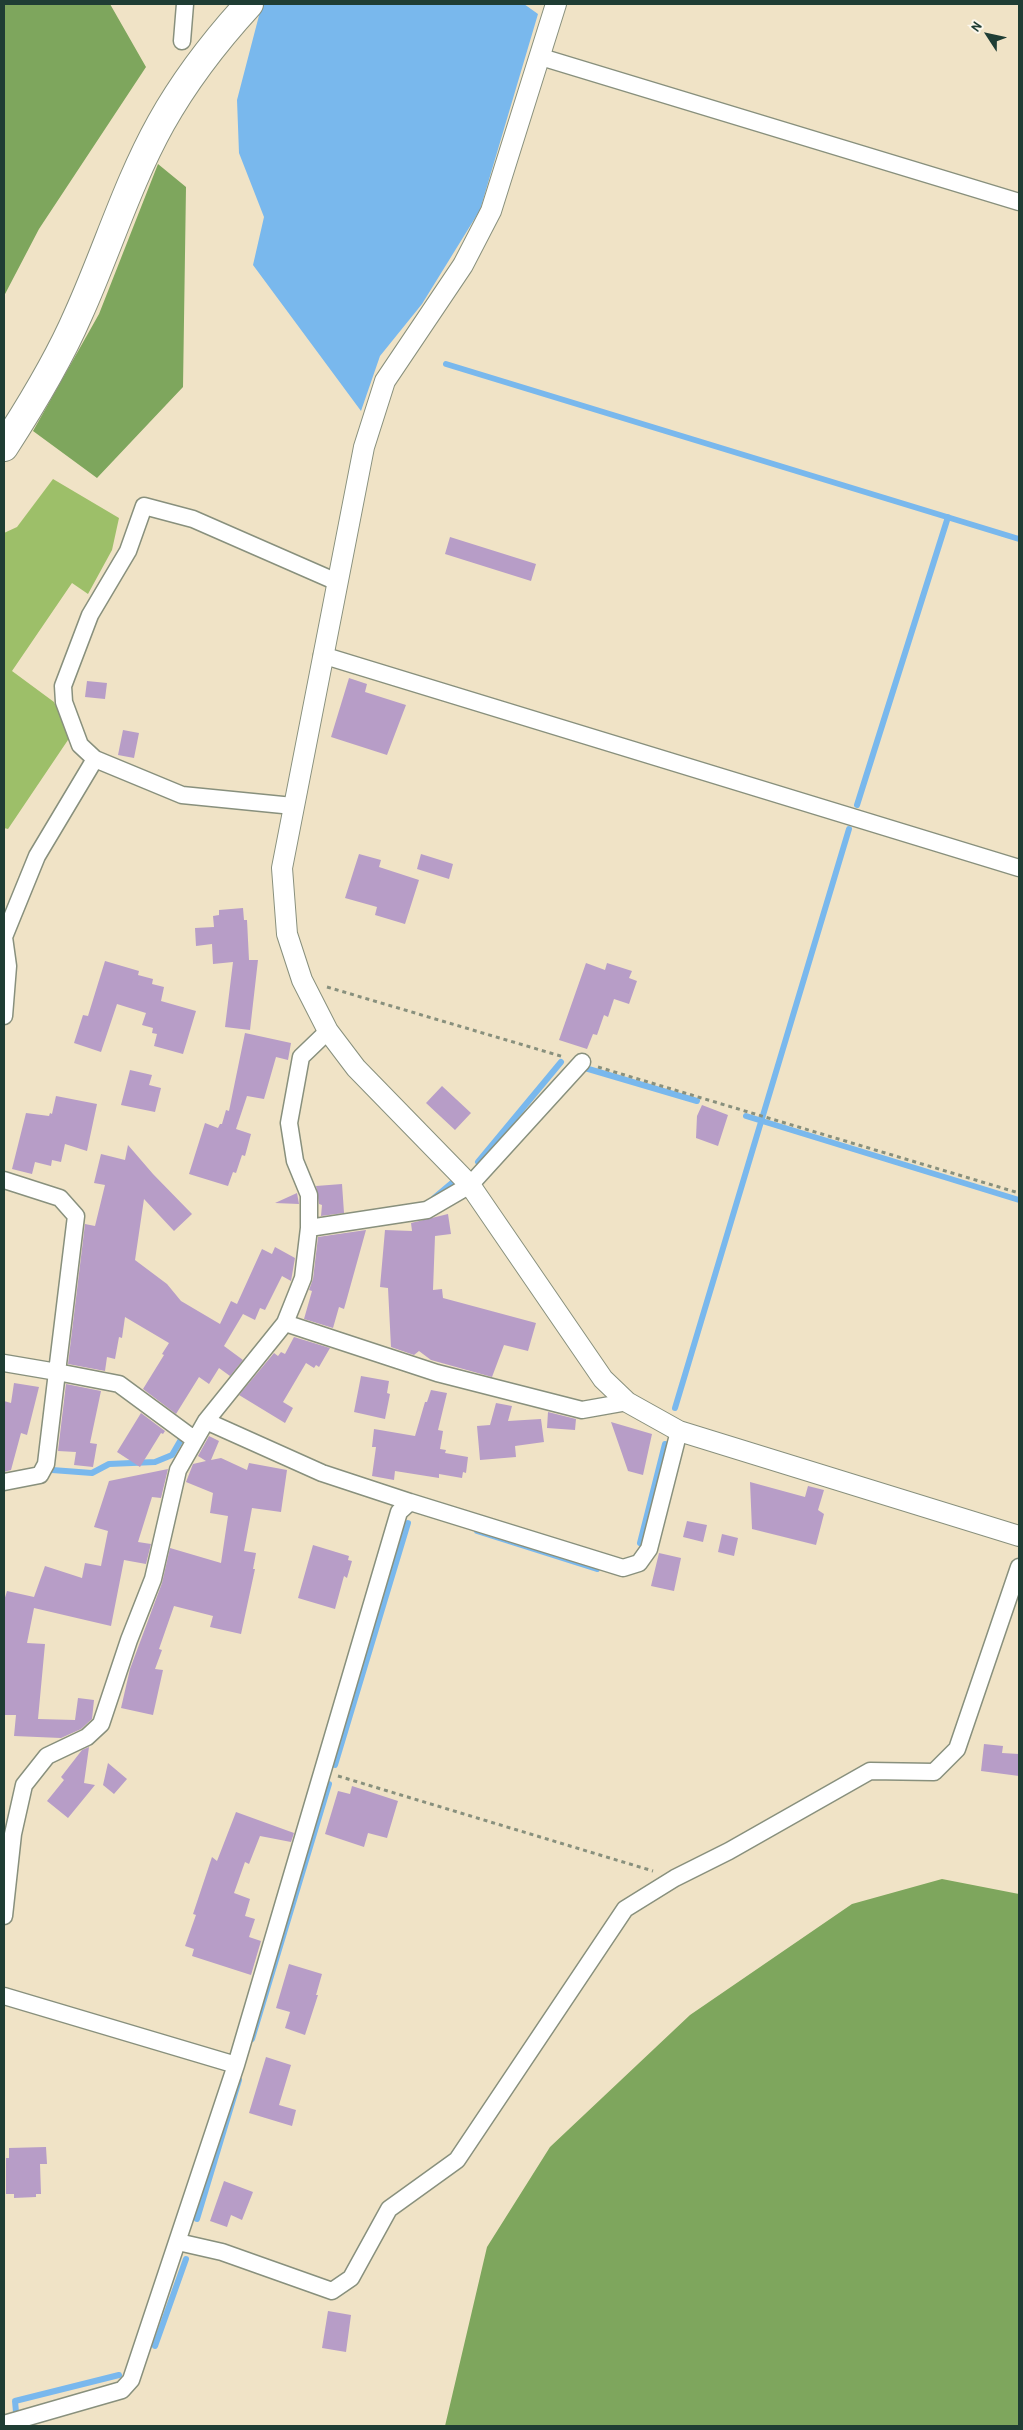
<!DOCTYPE html>
<html>
<head>
<meta charset="utf-8">
<style>
	body { margin:0 }
	#map { position:relative; width:1023px; height:2430px; overflow:hidden; background:#f0e3c6; font-family:"Patrick Hand",sans-serif }
	canvas { display:block }
	.frame { position:absolute; inset:0; border:5px solid #1f3d34; pointer-events:none }
	.north { position:absolute; left:963px; top:10px; width:50px; height:50px; -webkit-text-stroke:4px #fbf7ec; paint-order:stroke; rotate:305deg; font-size:14px; font-weight:700; line-height:20px; text-align:center; color:#1f3d34 }
	.north::after { content:''; display:block; margin:auto; width:18px; height:22px; background:#1f3d34; clip-path:polygon(50% 0,100% 100%,50% 72%,0 100%) }
</style>
</head>
<body>
<div id="map">
<canvas width="1023" height="2430"></canvas>
<div class="frame"></div>
<div class="north">N</div>
</div>
<script>
const context = document.querySelector('canvas').getContext('2d');
context.lineJoin = 'round';
function paint(path, color) { context.fillStyle = color; context.fill(path, 'evenodd'); }
function stroke(path, color, width, dash) { context.strokeStyle = color; context.lineWidth = width; context.lineCap = dash ? 'butt' : 'round'; context.setLineDash(dash || []); context.stroke(path); }
const green = new Path2D(`
	M53,479L119,518L112,550L88,594L72,583L12,671L54,702L70,737L8,829L4,828V533L17,527Z`);
const forest = new Path2D(`
	M4,4H110L146,67L39,229L4,296Z
	M158,164L186,187L183,387L97,478L33,431L99,314Z
	M942,1879L1019,1894V2426H445L487,2247L550,2147L690,2015L852,1904Z`);
const water = new Path2D(`
	M262,4H524L538,14L480,210L422,304L380,356L361,411L253,265L264,217L239,153L237,100Z`);
const stream = new Path2D(`
	M446,364L1019,539
	M857,805L948,517
	M585,1068L697,1101
	M746,1116L1019,1200
	M478,1162L561,1062
	M434,1198L453,1182
	M675,1408L849,829
	M52,1470L92,1473L109,1464L155,1462L172,1455L183,1436
	M477,1531L597,1569
	M640,1543L665,1444
	M335,1765L408,1523
	M252,2039L329,1784
	M197,2219L239,2080
	M155,2346L186,2259
	M16,2412L15,2401L119,2375`);
const building = new Path2D(`
	M450,537L536,564L531,581L445,554Z
	M349,678L367,684L365,692L406,705L387,755L331,737Z
	M87,681L107,683L105,699L85,697Z
	M123,730L139,733L134,758L118,755Z
	M359,854L381,860L379,867L419,880L405,924L375,915L377,907L345,898Z
	M421,854L453,864L449,879L417,869Z
	M243,908L244,920H247L249,960H258L250,1030L225,1027L233,962L213,964L212,944L196,946L195,928L214,927L213,916L219,915V910Z
	M105,961L139,971L138,975L153,979L152,984L164,987L161,1001L196,1011L183,1054L154,1046L157,1034L152,1033L153,1028L142,1025L146,1013L117,1004L101,1052L74,1043L83,1015L88,1016Z
	M586,963L605,970L607,963L632,971L629,978L637,981L629,1004L614,999L608,1017L604,1015L597,1035L593,1034L587,1049L559,1040Z
	M245,1033L291,1043L288,1060L276,1057L264,1099L247,1096L236,1129L251,1134L245,1156L242,1155L236,1173L233,1172L228,1186L189,1174L205,1123L218,1128L220,1124H222L226,1110L229,1111Z
	M130,1070L152,1075L149,1085L161,1088L155,1112L121,1105Z
	M442,1086L471,1113L455,1130L426,1103Z
	M56,1096L97,1104L87,1151L65,1144L61,1162L52,1160L51,1166L35,1162L32,1174L12,1169L26,1113L49,1116L50,1113L52,1114Z
	M702,1105L728,1115L718,1146L696,1138L697,1116Z
	M128,1145L153,1174L192,1214L174,1231L144,1199L135,1260L167,1284L181,1301L220,1324L231,1301L237,1304L262,1249L272,1254L275,1247L295,1258L291,1281L282,1276L265,1310L260,1308L255,1320L243,1314L224,1346L243,1360L230,1376L219,1368L209,1384L199,1377L176,1414L143,1389L164,1355L162,1354L169,1343L125,1317L122,1338L119,1337L115,1359L107,1357L105,1371L68,1364L85,1224L95,1226L105,1185L94,1183L101,1154L125,1160Z
	M342,1184L344,1213L321,1216L322,1205L319,1204L316,1186Z
	M297,1193L299,1204L275,1203Z
	M448,1214L451,1234L435,1236L433,1290L442,1289L443,1298L536,1323L528,1351L504,1345L492,1377L431,1360L419,1351L414,1355L391,1347L388,1288L380,1287L385,1230L412,1231L411,1223Z
	M366,1230L344,1309L339,1307L333,1328L304,1319L312,1291L309,1290L313,1279L318,1237Z
	M294,1337L330,1348L319,1367L316,1365L314,1368L306,1363L283,1402L293,1408L285,1423L239,1395L274,1353L278,1356L281,1352L285,1354Z
	M361,1376L389,1381L387,1393L390,1394L385,1419L354,1412Z
	M14,1383L39,1387L27,1435L21,1433L11,1470L4,1472V1401L11,1403Z
	M66,1384L101,1391L90,1443L97,1444L93,1467L74,1465L76,1452L58,1451Z
	M431,1390L447,1393L438,1430L443,1431L440,1449L446,1450L445,1453L468,1457L466,1473L463,1472L462,1478L439,1474V1478L395,1471L394,1480L372,1476L376,1447H372L374,1429L415,1436L425,1402H427Z
	M496,1403L512,1406L508,1421L541,1419L544,1442L515,1446L516,1457L480,1460L477,1426L490,1425Z
	M548,1412L576,1419L575,1430L547,1428Z
	M141,1413L165,1431L163,1434L161,1433L140,1467L117,1452Z
	M611,1422L652,1434L643,1475L628,1471Z
	M209,1436L219,1441L211,1460L221,1458L247,1470L249,1463L287,1470L281,1512L252,1508L244,1551L256,1553L253,1569H255L241,1634L210,1627L213,1616L174,1606L159,1649L162,1650L155,1669L163,1670L153,1715L121,1708L130,1669L162,1583L170,1548L221,1563L228,1516L210,1513L213,1493L186,1482L193,1464L206,1461L198,1456Z
	M168,1469L161,1498L152,1497L138,1542L151,1544L146,1564L124,1560L111,1626L34,1608L27,1643L45,1644L38,1719L75,1720L78,1698L94,1700L92,1719L81,1729L61,1738L14,1736L16,1715H4V1601L7,1591L34,1597L45,1566L82,1578L85,1563L101,1566L108,1531L94,1527L109,1481Z
	M750,1482L805,1497L808,1486L824,1490L818,1510L824,1514L816,1545L752,1529Z
	M687,1521L707,1525L703,1542L683,1537Z
	M722,1534L738,1538L734,1556L718,1552Z
	M313,1545L349,1556L348,1560L352,1561L347,1578L344,1576L335,1609L298,1598Z
	M659,1553L681,1558L674,1591L651,1586Z
	M984,1744L1003,1746L1002,1753L1019,1754V1776L981,1771Z
	M89,1747L84,1783L95,1785L68,1818L47,1801L64,1780L61,1777L82,1750Z
	M108,1763L127,1779L114,1794L103,1785Z
	M352,1786L398,1801L387,1838L368,1833L364,1847L325,1834L338,1791L350,1794Z
	M236,1812L294,1833L291,1842L260,1836L249,1864L245,1862L234,1893L250,1899L245,1916L255,1919L249,1937L261,1941L251,1975L192,1956L194,1949L185,1946L196,1915L193,1914L212,1857L217,1861Z
	M289,1964L322,1974L316,1995H318L305,2035L285,2028L290,2012L276,2008Z
	M266,2057L291,2065L279,2105L296,2110L292,2126L249,2113Z
	M46,2147L47,2164H40L41,2194H36V2197L14,2198V2194H6V2158H9V2148Z
	M224,2181L253,2192L242,2220L231,2215L227,2227L210,2221Z
	M328,2311L351,2315L346,2352L322,2348Z`);
const path = new Path2D(`
	M327,987L564,1057
	M598,1067L1019,1193
	M338,1776L653,1871`);
const minor = new Path2D(`
	M182,41L185,4
	M541,57L1019,202
	M322,655L1019,868
	M95,759L80,745L64,702L63,686L90,615L128,551L144,506L193,519L337,582
	M4,937L37,856L95,759L182,795L293,806
	M4,1016L8,966L4,937
	M4,1180L60,1198L76,1216L57,1372L4,1363
	M309,1228L427,1210L470,1185L582,1062
	M285,1323L437,1373L582,1410L627,1402
	M206,1421L322,1473L410,1502
	M4,1482L40,1475L46,1464L57,1372L119,1384L195,1440
	M4,1916L13,1834L24,1785L47,1756L87,1737L101,1724L129,1640L153,1579L178,1470L206,1421L285,1323L303,1278L309,1228V1195L295,1161L289,1123L301,1057L328,1031
	M4,1996L236,2065
	M178,2242L222,2252L332,2291L351,2278L389,2209L457,2160L625,1909L675,1878L729,1851L870,1771L934,1772L957,1749L1019,1567
	M4,2424L122,2390L131,2380L236,2065L399,1512L410,1502L623,1568L639,1563L649,1549L679,1431`);
const tertiary = new Path2D(`
	M556,4L491,211L463,265L385,381L364,447L282,868L287,934L302,980L328,1031L356,1068L470,1185L603,1379L627,1402L679,1431L1019,1536`);
const motorway = new Path2D(`
	M4,447C30,407 59,359 78,315C107,251 127,184 161,123C185,80 216,40 249,4`);
paint(green, '#9dbf69');
paint(forest, '#7ea65d');
paint(water, '#79b8ed');
stroke(stream, '#79b8ed', 6);
paint(building, '#b79dc7');
stroke(minor, '#88907d', 19);
stroke(tertiary, '#88907d', 22);
stroke(motorway, '#88907d', 30);
stroke(path, '#88907d', 3, [4, 4]);
stroke(minor, '#fff', 16);
stroke(tertiary, '#fff', 20);
stroke(motorway, '#fff', 28);
</script>
</body>
</html>
